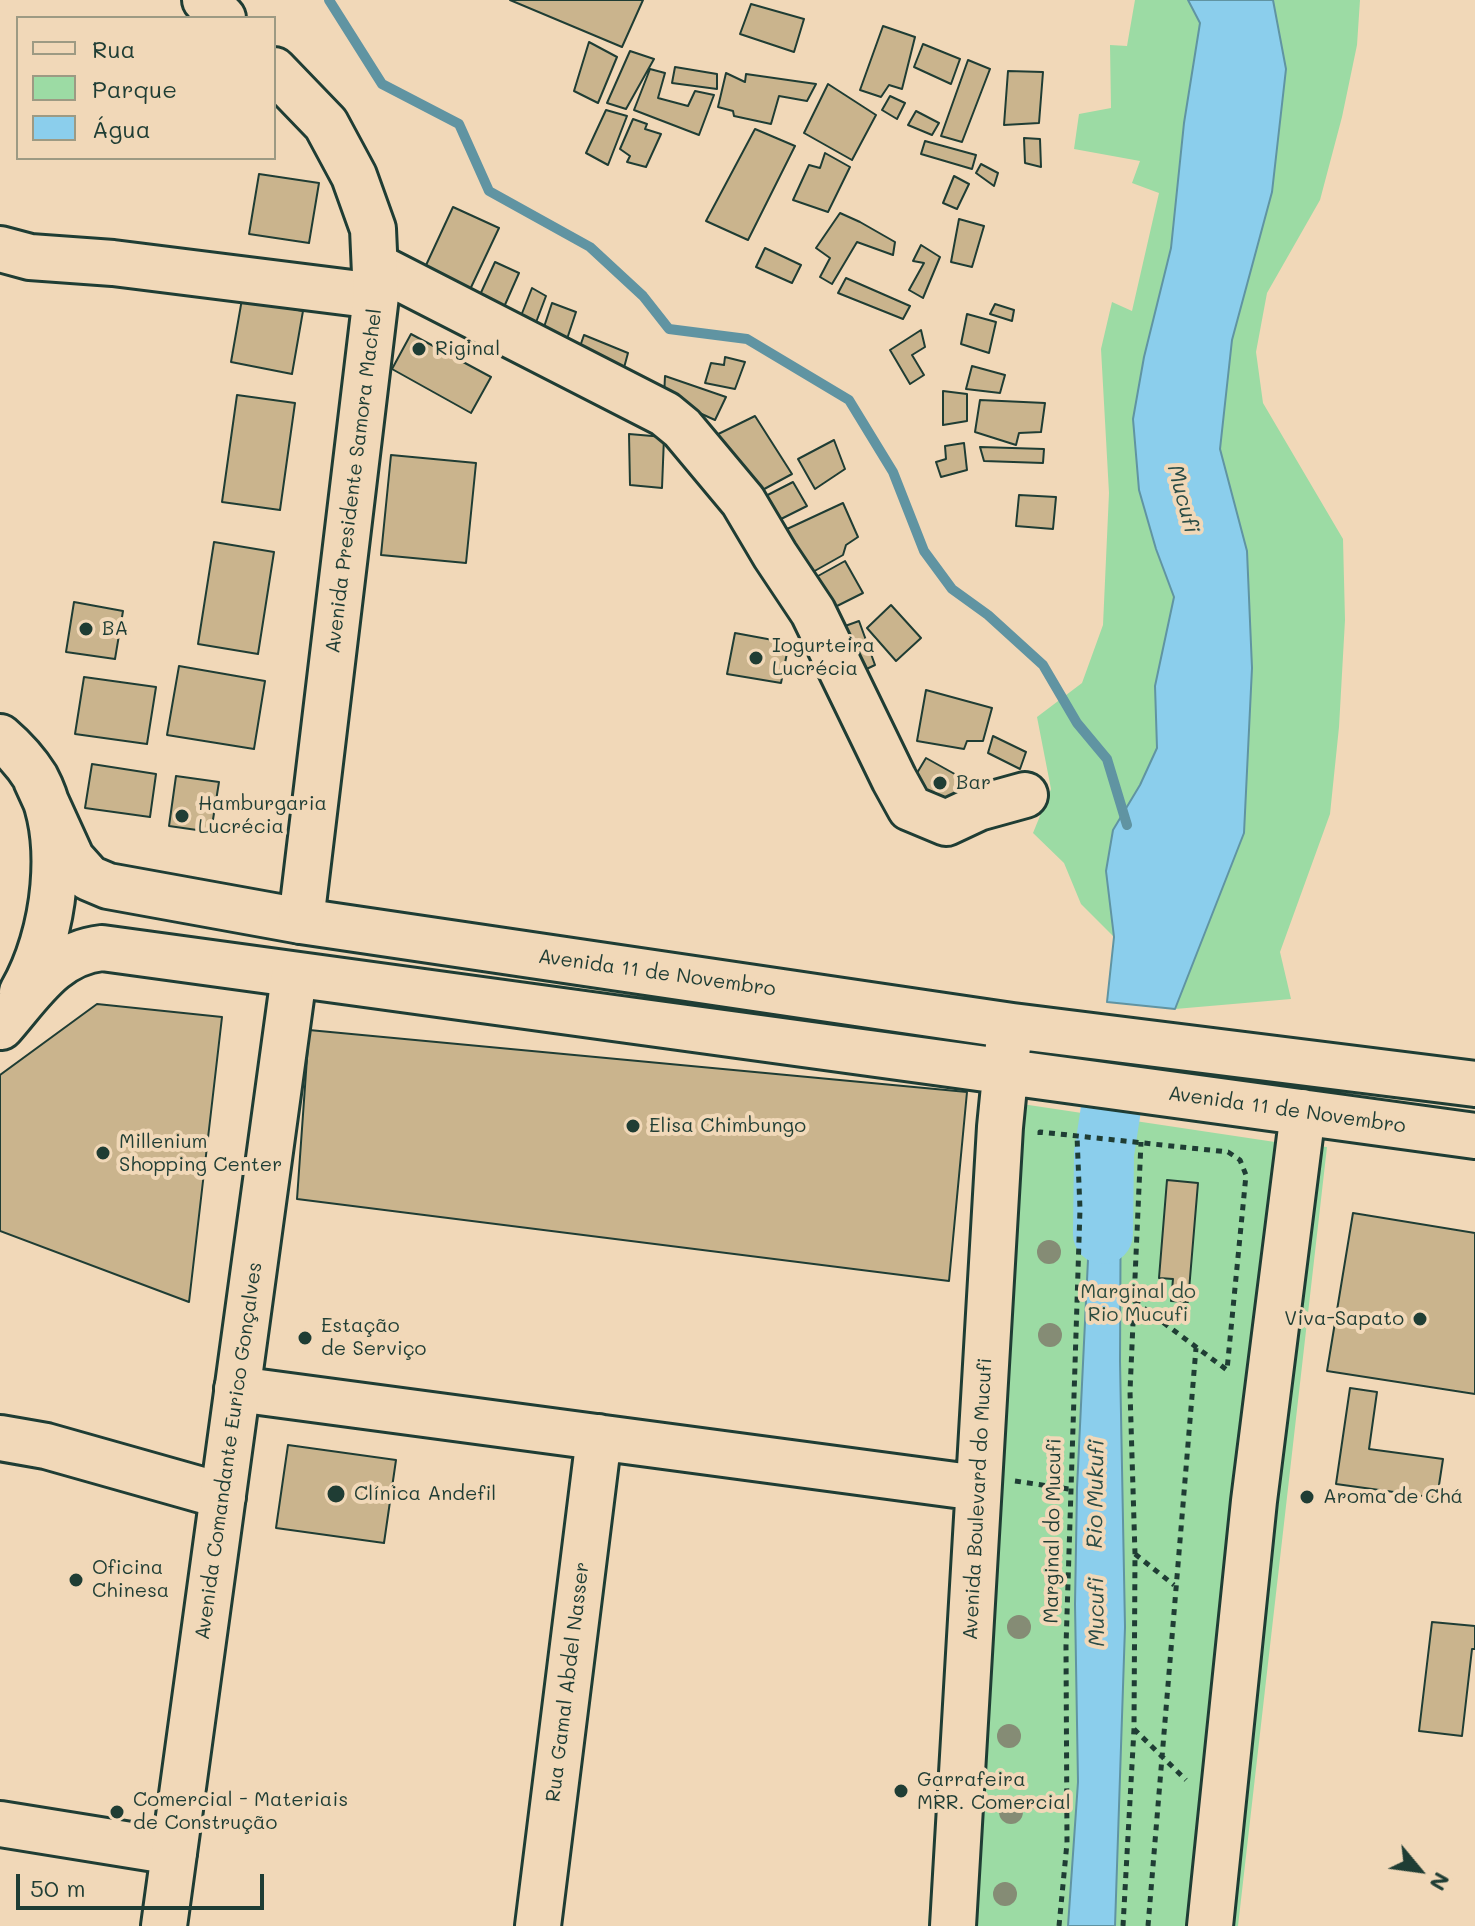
<!DOCTYPE html>
<html>
<head>
<meta charset="utf-8">
<style>
	body { margin:0 }
	#map { position:relative; width:1475px; height:1926px; overflow:hidden; background:#f1d8b8; font-family:Mali,sans-serif }
	canvas { display:block }
	.legend { position:absolute; left:16px; top:16px; width:260px; height:144px; box-sizing:border-box; background:#f1d8b8; border:2px solid #9d9a83; margin:0; padding:10px 14px; list-style:none; font-size:24px; color:#1f3d34 }
	.legend li { display:flex; align-items:center; gap:16px; height:40px }
	.legend b { width:40px; border:2px solid #9d9a83 }
	.north { position:absolute; left:1379px; top:1830px; width:80px; height:80px; -webkit-text-stroke:6px #f1d8b8; paint-order:stroke; rotate:119deg; font-size:22px; font-weight:700; line-height:32px; text-align:center; color:#1f3d34 }
	.north::after { content:''; display:block; margin:auto; width:28px; height:36px; background:#1f3d34; clip-path:polygon(50% 0,100% 100%,50% 72%,0 100%) }
	.scale { position:absolute; left:16px; top:1874px; width:248px; height:36px; box-sizing:border-box; border:4px solid #1f3d34; border-top:0; padding-left:10px; font-size:24px; line-height:28px; white-space:nowrap; color:#1f3d34; -webkit-text-stroke:6px #f1d8b8; paint-order:stroke }
</style>
</head>
<body>
<div id="map">
<canvas width="1475" height="1926"></canvas>
<ul class="legend">
<li><b style="height:10px;background:#f1d8b8"></b>Rua</li>
<li><b style="height:22px;background:#9cdba4"></b>Parque</li>
<li><b style="height:22px;background:#8bceec"></b>Água</li>
</ul>
<div class="north">N</div>
<div class="scale">50 m</div>
</div>
<script>
const context = document.querySelector('canvas').getContext('2d');
context.lineJoin = 'round';
function paint(path, color) { context.fillStyle = color; context.fill(path, 'evenodd'); }
function stroke(path, color, width, dash) { context.strokeStyle = color; context.lineWidth = width; context.lineCap = dash ? 'butt' : 'round'; context.setLineDash(dash || []); context.stroke(path); }
function write(font, color, halo, rows, align = 'center') {
  context.font = font + ' Mali,sans-serif'; context.lineWidth = 8; context.setLineDash([]); context.textBaseline = 'middle'; context.strokeStyle = halo; context.fillStyle = color; for (const [text, x, y, turn = 0] of rows) {
    context.save(); context.translate(x, y); context.rotate((+turn || 0) * Math.PI / 180); context.textAlign = isNaN(turn) ? turn : align; if (halo) context.strokeText(text, 0, 0); context.fillText(text, 0, 0); context.restore();
  }
}
const green = new Path2D(`
	M1135,0H1188L1200,23L1171,248L1144,357L1139,490L1156,549L1174,597L1155,686L1157,748L1140,785L1114,830L1106,871L1114,937L1081,904L1064,863L1033,833L1051,789L1037,717L1082,683L1103,625L1109,493L1101,349L1112,302L1132,311L1159,193L1132,183L1140,161L1074,149L1079,114L1111,108L1110,45L1127,46Z
	M1273,0H1360L1357,45L1342,117L1320,200L1267,293L1256,352L1263,403L1343,539L1345,620L1339,727L1330,814L1280,952L1291,999L1175,1009L1244,833L1252,668L1247,551L1220,449L1232,340L1272,192L1286,69Z
	M982,1098L1275,1142L1327,1147L1238,1926H928Z`);
const water = new Path2D(`
	M1188,0H1273L1286,69L1272,192L1232,340L1220,449L1247,551L1252,668L1244,833L1175,1009L1107,1002L1114,937L1106,871L1113,830L1140,785L1157,748L1155,686L1174,597L1156,549L1139,490L1133,419L1144,357L1171,248L1184,123L1200,23Z
	M1088,1149L1104,1154L1121,1151L1120,1361L1125,1627L1115,1926H1068L1078,1782L1075,1604L1077,1488L1090,1218Z`);
const stream = new Path2D(`
	M329,0L382,84L459,124L489,191L590,247L643,296L669,329L747,339L849,400L893,472L924,551L952,589L988,615L1043,665L1077,723L1107,759L1127,825`);
const river = new Path2D(`
	M1103,1234L1104,1154L1118,1063`);
const building = new Path2D(`
	M510,0H643L622,47Z
	M751,4L804,19L794,52L740,34Z
	M883,26L915,37L902,89L889,85L881,97L860,90Z
	M589,42L617,57L598,103L574,91Z
	M923,44L960,59L951,84L914,67Z
	M630,51L654,59L626,109L607,103Z
	M968,60L990,69L962,142L941,136Z
	M675,67L717,74V89L672,83Z
	M650,69L665,73L658,98L688,106L695,91L714,95L699,135L634,110Z
	M1008,71L1043,72L1039,123L1004,125Z
	M726,73L745,82L746,74L816,84L807,101L779,96L771,124L734,116L733,111L718,107Z
	M828,84L876,115L852,160L804,133Z
	M890,96L905,103L897,119L882,110Z
	M606,110L627,116L608,165L586,153Z
	M916,111L939,123L932,135L908,125Z
	M633,119L647,124L645,129L661,134L646,167L627,162L630,156L620,149Z
	M755,129L795,146L748,240L706,221Z
	M1024,138L1040,139L1041,167L1025,163Z
	M925,141L976,155L972,169L921,154Z
	M825,153L850,167L828,212L793,200L809,165L820,168Z
	M981,164L998,173L994,186L976,173Z
	M259,174L319,183L309,243L249,234Z
	M954,176L969,184L957,209L943,203Z
	M453,207L499,228L466,298L421,276Z
	M840,213L860,222L895,242L893,255L857,242L832,284L820,277L830,258L816,248Z
	M959,219L984,226L972,267L951,262Z
	M921,245L940,257L923,298L909,290L924,263L913,261Z
	M765,248L801,265L792,283L756,267Z
	M495,262L519,273L504,307L479,297Z
	M846,278L910,306L903,319L838,293Z
	M532,288L546,296L532,333L517,326Z
	M242,299L303,311L292,374L231,362Z
	M552,303L576,312L564,348L540,339Z
	M995,304L1014,310L1012,321L990,314Z
	M967,314L996,322L989,353L961,344Z
	M921,330L925,347L912,355L924,375L910,384L890,350Z
	M411,334L491,377L471,413L392,369Z
	M584,335L628,353L622,375L577,355Z
	M725,357L745,362L735,389L705,383L711,363L724,365Z
	M972,366L1005,375L1000,393L966,389Z
	M665,376L726,397L715,420L664,397Z
	M943,391L967,394V421L943,425Z
	M237,395L295,403L280,510L222,502Z
	M980,400L1045,403L1041,432L1019,433L1016,445L975,432Z
	M755,416L792,474L755,494L704,441Z
	M629,434L664,437L662,488L630,485Z
	M834,440L845,469L815,489L798,459Z
	M964,443L967,470L941,477L936,462L946,459L945,446Z
	M980,447L1044,449L1043,463L984,461Z
	M391,455L476,463L466,563L381,555Z
	M793,482L807,506L769,525L752,503Z
	M1019,495L1056,497L1053,529L1016,526Z
	M843,503L858,537L846,545L843,555L811,573L772,536Z
	M214,542L274,552L258,654L198,644Z
	M845,561L863,593L829,610L809,581Z
	M74,602L123,611L115,659L66,652Z
	M891,605L921,638L896,661L867,628Z
	M859,621L875,665L856,674L834,630Z
	M735,633L789,643L781,683L727,674Z
	M179,666L265,681L254,749L167,735Z
	M84,677L156,687L147,744L75,734Z
	M926,690L992,708L983,741H967L964,749L917,741Z
	M993,736L1026,752L1020,769L988,753Z
	M926,758L969,782L955,808L911,783Z
	M92,764L156,774L150,817L85,808Z
	M176,776L219,782L211,832L169,826Z
	M97,1004L222,1017L189,1302L0,1231V1075Z
	M309,1030L967,1092L949,1281L297,1199Z
	M1167,1180L1198,1183L1188,1302L1171,1301L1173,1279L1159,1278Z
	M1353,1213L1475,1233V1394L1327,1371Z
	M1350,1388L1377,1392L1369,1449L1443,1459L1437,1498L1336,1484Z
	M288,1445L396,1460L384,1543L276,1528Z
	M1432,1622L1475,1626V1649H1472L1462,1736L1419,1731Z`);
const path = new Path2D(`
	M1040,1135V1132L1228,1152L1240,1160L1246,1175L1227,1370L1133,1300
	M1015,1481L1069,1489
	M1135,1554L1174,1585
	M1134,1729L1186,1780
	M1059,1926L1067,1843L1066,1646L1080,1209L1077,1136
	M1123,1926L1134,1729L1135,1554L1130,1391L1141,1142
	M1148,1926L1196,1348`);
const minor = new Path2D(`
	M0,249L30,257L113,263L376,296
	M376,266L665,414L682,428L743,501L775,555L813,612L894,779L910,808L946,823L978,808L1025,795
	M0,737C14,749 26,762 36,778C68,838 55,935 22,992
	M36,780L72,859L89,878L108,886L301,921L1012,1026L1475,1084
	M1,1027C31,993 54,953 102,948L1475,1136
	M237,1389L978,1488
	M0,1438L46,1446L223,1496
	M0,1824L174,1852
	M538,1926L599,1437
	M953,1926L1000,1127L1008,1046
	M1210,1926L1254,1501L1303,1112`);
const major = new Path2D(`
	M205,0L223,18
	M274,70L326,124L354,176L373,229L376,296L301,921
	M164,1926L294,976`);
const trees = [
	[1049,1252],
	[1050,1335],
	[1019,1627],
	[1009,1736],
	[1011,1812],
	[1005,1894]
];
const markers = [
	[419,349,8,"#1f3d34"],
	[86,629,8,"#1f3d34"],
	[756,658,8,"#1f3d34"],
	[940,783,8,"#1f3d34"],
	[182,816,8,"#1f3d34"],
	[633,1126,8,"#1f3d34"],
	[103,1153,8,"#1f3d34"],
	[1420,1319,8,"#1f3d34"],
	[305,1338,8,"#1f3d34"],
	[336,1494,10,"#1f3d34"],
	[1307,1497,8,"#1f3d34"],
	[76,1580,8,"#1f3d34"],
	[901,1791,8,"#1f3d34"],
	[117,1812,8,"#1f3d34"]
];
const poiNames = [
	["Riginal",435,349],
	["BA",102,629],
	["Iogurteira",772,646],
	["Lucrécia",772,669],
	["Bar",956,783],
	["Hamburgaria",198,804],
	["Lucrécia",198,827],
	["Elisa Chimbungo",649,1126],
	["Millenium",119,1142],
	["Shopping Center",119,1165],
	["Viva-Sapato",1404,1319,"right"],
	["Estação",321,1326],
	["de Serviço",321,1349],
	["Clínica Andefil",354,1494],
	["Aroma de Chá",1323,1497],
	["Oficina",92,1568],
	["Chinesa",92,1591],
	["Garrafeira",917,1780],
	["MRR. Comercial",917,1803],
	["Comercial - Materiais",133,1800],
	["de Construção",133,1823]
];
const streetNames = [
	["Avenida Presidente Samora Machel",354,481,-83],
	["Avenida 11 de Novembro",657,973,8],
	["Avenida 11 de Novembro",1287,1110,8],
	["Avenida Comandante Eurico Gonçalves",229,1451,-82],
	["Avenida Boulevard do Mucufi",978,1499,-87],
	["Marginal do Mucufi",1053,1531,-89],
	["Rua Gamal Abdel Nasser",568,1682,-83]
];
const parkNames = [
	["Marginal do",1138,1292],
	["Rio Mucufi",1138,1315]
];
const waterNames = [
	["Mucufi",1183,499,75],
	["Rio Mukufi",1096,1494,-89],
	["Mucufi",1097,1612,-91]
];
paint(green, '#9cdba4');
paint(water, '#8bceec');
stroke(water, '#6094a2', 2);
stroke(stream, '#6094a2', 10);
stroke(river, '#8bceec', 60);
paint(building, '#cab48d');
stroke(building, '#1f3d34', 2);
stroke(minor, '#1f3d34', 50);
stroke(major, '#1f3d34', 50);
stroke(path, '#1f3d34', 5, [6, 6]);
stroke(minor, '#f1d8b8', 44);
stroke(major, '#f1d8b8', 44);
context.fillStyle = '#858c75';
for (const [x, y] of trees) { context.beginPath(); context.arc(x, y, 12, 0, 2 * Math.PI); context.fill(); }
for (const [x, y, r, color] of markers) { const dot = new Path2D(); dot.arc(x, y, r, 0, 2 * Math.PI); context.fillStyle = color; context.fill(dot); stroke(dot, '#f1d8b8', 3); }
write('20px', '#1f3d34', '#f1d8b8', poiNames, 'left');
write('20px', '#1f3d34', '#f1d8b8', streetNames);
write('20px', '#2c4d3f', '#f1d8b8', parkNames);
write('italic 22px', '#2a4c46', '#f1d8b8', waterNames);
</script>
</body>
</html>
